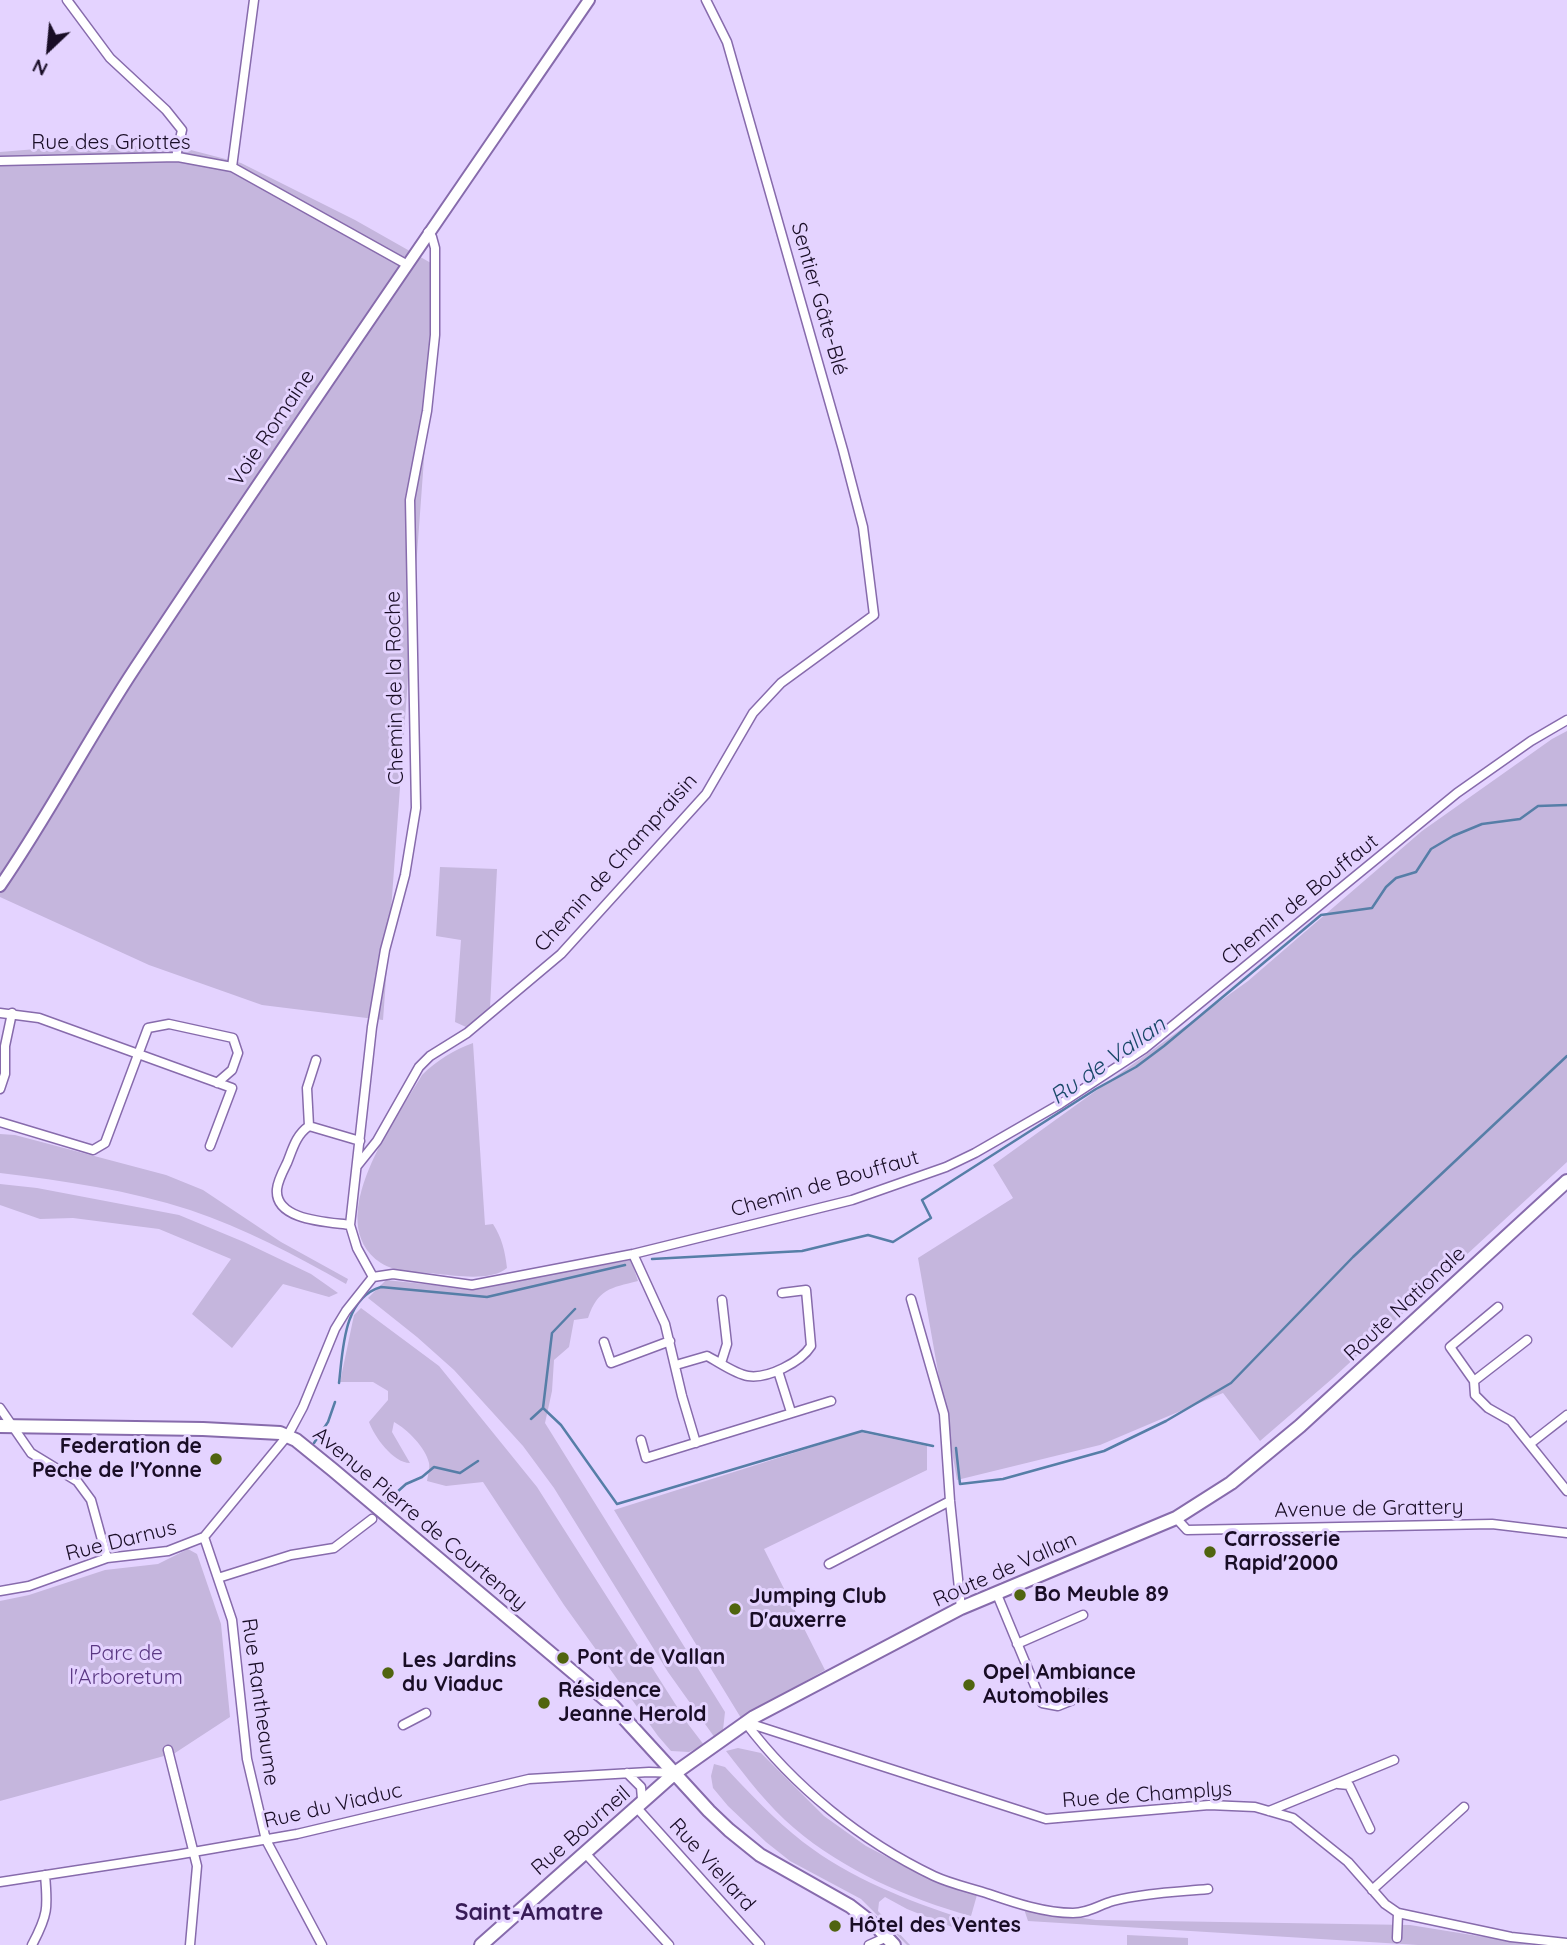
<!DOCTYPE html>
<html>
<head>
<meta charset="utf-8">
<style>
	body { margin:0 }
	#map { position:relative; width:1567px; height:1945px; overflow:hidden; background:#e4d3ff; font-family:Quicksand,sans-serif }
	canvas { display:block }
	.north { position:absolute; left:14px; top:14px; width:70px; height:70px; -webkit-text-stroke:5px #e4d3ff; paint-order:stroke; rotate:206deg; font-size:19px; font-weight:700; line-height:28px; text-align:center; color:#190d26 }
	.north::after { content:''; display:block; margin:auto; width:24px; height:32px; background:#190d26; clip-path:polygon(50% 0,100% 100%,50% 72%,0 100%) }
</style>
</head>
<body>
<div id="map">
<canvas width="1567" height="1945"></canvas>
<div class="north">N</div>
</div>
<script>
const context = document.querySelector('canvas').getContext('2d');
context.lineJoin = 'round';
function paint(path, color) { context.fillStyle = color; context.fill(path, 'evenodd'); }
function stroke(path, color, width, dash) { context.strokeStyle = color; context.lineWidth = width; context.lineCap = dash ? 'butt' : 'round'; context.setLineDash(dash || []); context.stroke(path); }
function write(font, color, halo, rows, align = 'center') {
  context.font = font + ' Quicksand,sans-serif'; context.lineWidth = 6; context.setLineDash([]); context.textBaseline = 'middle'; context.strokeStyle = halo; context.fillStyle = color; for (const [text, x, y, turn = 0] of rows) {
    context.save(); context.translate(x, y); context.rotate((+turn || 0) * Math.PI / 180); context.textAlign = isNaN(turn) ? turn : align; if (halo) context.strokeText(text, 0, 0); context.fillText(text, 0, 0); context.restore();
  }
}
const green = new Path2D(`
	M97,144L187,149L241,163L355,220L438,267L383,1020L262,1005L149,965L0,897V152Z
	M1567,731V1162L1333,1378L1260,1441L1223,1393L1100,1445L957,1480L918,1258L1013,1198L993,1165L1248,981L1422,831L1552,739Z
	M440,867L497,869L490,1008L466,1027L455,1022L461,940L436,936Z
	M473,1043L485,1225L493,1224C502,1238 505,1251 507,1268C492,1281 457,1276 439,1274C421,1272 396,1273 381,1263C319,1221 397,1118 422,1075C437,1060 454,1050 473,1043Z
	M0,1134L15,1135L166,1175L203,1190L281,1242L348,1279L346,1284C297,1256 244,1228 190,1210C129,1190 64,1181 0,1173Z
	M0,1184L37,1188L179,1215L244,1242L311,1274L338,1293L329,1297L283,1284L232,1348L192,1314L231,1259L159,1229L73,1218L40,1219L0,1205Z
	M631,1260L638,1281C610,1288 598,1289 588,1318L574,1320L569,1347L554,1360L552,1391L545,1423L725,1712L723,1730L715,1738L668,1672L554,1488L523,1446L454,1370L417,1337L368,1298L386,1280L471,1289Z
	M361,1308L439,1366L537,1487L688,1724L704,1745L689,1752L671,1751L658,1736L564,1605L483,1482L446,1486L427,1481C428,1475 430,1468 429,1463C426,1448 407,1429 394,1422L392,1432L410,1463C393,1463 374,1436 369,1422L388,1400V1391L373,1382H340L354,1315Z
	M860,1432L927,1446V1470L764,1549L825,1670L741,1718L614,1510Z
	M188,1549L197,1554L221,1624L230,1717L175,1753L0,1801V1601L29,1595L105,1570L158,1564Z
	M738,1748L761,1753L824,1816L866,1846L937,1883L977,1895L971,1916C909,1899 843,1870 794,1828C768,1806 747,1778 726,1751Z
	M714,1764L725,1767C749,1793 775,1820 803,1842C850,1878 908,1901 964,1919L962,1931L907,1909L885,1897L879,1902L878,1911L910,1945H907L861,1899L790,1861L766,1842L728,1806L713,1788L711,1776Z
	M1024,1909L1096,1920L1410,1925L1534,1945H1418L1028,1921Z
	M1127,1935L1188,1938V1945H1127Z`);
const stream = new Path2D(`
	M652,1259L802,1251L868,1235L893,1242L931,1218L922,1200L1096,1089L1136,1067L1164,1046L1321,915L1372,908L1386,887L1396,878L1416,872L1431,849L1453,836L1482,824L1520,819L1538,806L1567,805
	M339,1383C343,1350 343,1298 381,1287L487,1297L625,1265
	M543,1408L561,1425L617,1504L862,1431L933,1446
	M531,1419L543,1408L552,1333L575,1309
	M314,1443L328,1422L335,1402
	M956,1448L960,1484L1003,1479L1104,1451L1166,1421L1231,1383L1353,1257L1567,1056
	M386,1502L406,1484L422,1477L434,1467L460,1473L478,1461`);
const street = new Path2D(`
	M67,0L110,58L166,110L182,130L176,157
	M0,161L178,157L232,167L406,264
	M232,167L254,0
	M0,1013L39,1018L232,1088L210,1146
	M0,1089L5,1074V1046L12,1013
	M0,1122L93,1150L105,1143L148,1028L169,1024L233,1038L238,1053L232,1070L217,1083
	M309,1126L307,1088L316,1060
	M357,1166L377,1141L419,1067L430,1056L467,1033L561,954L706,794L753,713L781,683L874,615L863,527L843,450L727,42L706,0
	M350,1225C329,1222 274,1221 277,1189C278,1180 283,1171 287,1163C293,1148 296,1135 309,1126L360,1141
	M633,1254L665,1324L682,1396L696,1443
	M373,1277L357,1248L350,1225L372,1027L385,950L405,875L416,808L410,500L427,411L435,335V248L432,237L428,232
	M911,1299L944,1414L950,1501L961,1608
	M1498,1307L1450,1347L1474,1381L1475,1395L1488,1408L1511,1421L1567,1491
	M604,1342L611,1363L670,1341
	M721,1363L727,1344L722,1300
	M676,1365L707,1356C719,1362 735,1374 748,1376C768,1379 801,1362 811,1346L806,1290L782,1293
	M778,1371L791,1412
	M1474,1381L1527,1340
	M0,1408L31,1453L77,1481L91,1500L107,1558
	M641,1440L646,1458L831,1401
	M1531,1443L1567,1415
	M1176,1518L1187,1530L1492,1524L1567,1533
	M204,1537L232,1620L247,1759L266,1840L322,1945
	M829,1564L950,1501
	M218,1578L291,1555L334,1548L372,1519
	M0,1591L29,1586L107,1558L168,1551L204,1537L288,1435L303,1407L335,1329L346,1311L373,1277L393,1274L472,1285L633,1254L852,1200L946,1167L975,1153L1060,1104L1144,1049L1457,793L1531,741L1567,720
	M996,1592L1042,1703L1058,1706L1088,1694
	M1017,1644L1083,1615
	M745,1722L1046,1819L1209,1805L1255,1807L1293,1818L1348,1862L1385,1904L1398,1913L1511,1937L1567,1943
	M745,1722C794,1787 861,1841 934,1876C951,1884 971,1888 989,1894C1015,1903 1045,1913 1073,1913C1089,1913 1099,1905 1113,1901C1144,1893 1177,1892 1208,1889
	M403,1725L426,1713
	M168,1750L197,1866L190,1945
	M627,1773L641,1787L642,1799L645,1801
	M1338,1784L1349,1785L1370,1829
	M637,1808L760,1945
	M1269,1811L1394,1760
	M586,1854L669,1945
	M0,1882L176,1855L297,1834L529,1779L649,1772L675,1773
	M1372,1890L1464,1807
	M1397,1938L1398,1913
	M32,1945C48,1915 48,1908 45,1875
	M869,1945L887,1937`);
const secondary = new Path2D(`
	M0,886C49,815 88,739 135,668C284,443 437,222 589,0`);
const primary = new Path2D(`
	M0,1426L203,1429L280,1433L296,1440L333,1470L612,1705L709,1811L729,1830L760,1855L850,1906L877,1927L894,1945
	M481,1945L675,1773L754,1717L961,1608L1176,1518L1231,1483L1300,1426L1567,1181`);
const markers = [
	[216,1459,7,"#50640f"],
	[1210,1552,7,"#50640f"],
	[1020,1595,7,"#50640f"],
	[735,1609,7,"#50640f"],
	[563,1658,7,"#50640f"],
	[388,1673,7,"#50640f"],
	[969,1685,7,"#50640f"],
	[544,1703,7,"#50640f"],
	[835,1926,7,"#50640f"]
];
const streetNames = [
	["Rue des Griottes",111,143],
	["Sentier Gâte-Blé",819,299,74],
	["Voie Romaine",272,428,-56],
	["Chemin de la Roche",395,688,-91],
	["Chemin de Champraisin",616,863,-48],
	["Chemin de Bouffaut",1300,900,-39],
	["Chemin de Bouffaut",825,1184,-16],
	["Route Nationale",1405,1304,-43],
	["Avenue de Grattery",1369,1509,-1],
	["Avenue Pierre de Courtenay",420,1519,40],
	["Rue Darnus",121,1541,-14],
	["Route de Vallan",1005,1570,-24],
	["Rue Rantheaume",260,1702,82],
	["Rue de Champlys",1147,1795,-4],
	["Rue du Viaduc",333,1806,-13],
	["Rue Bourneil",581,1831,-41],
	["Rue Viellard",712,1865,48]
];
const poiNames = [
	["Federation de",202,1447,"right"],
	["Peche de l'Yonne",202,1471,"right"],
	["Carrosserie",1224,1540],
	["Rapid'2000",1224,1564],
	["Bo Meuble 89",1034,1595],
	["Jumping Club",749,1597],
	["D'auxerre",749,1621],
	["Pont de Vallan",577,1658],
	["Les Jardins",402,1661],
	["du Viaduc",402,1685],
	["Opel Ambiance",983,1673],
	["Automobiles",983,1697],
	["Résidence",558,1691],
	["Jeanne Herold",558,1715],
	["Hôtel des Ventes",849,1926]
];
const parkNames = [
	["Parc de",126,1654],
	["l'Arboretum",126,1678]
];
const waterNames = [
	["Ru de Vallan",1108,1061,-35]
];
const neighbourhoodNames = [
	["Saint-Amatre",529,1913]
];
paint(green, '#c5b6dd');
stroke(stream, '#567ea7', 2.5);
stroke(street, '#876bac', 11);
stroke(secondary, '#876bac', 14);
stroke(primary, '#876bac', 16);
stroke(street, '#fff', 8);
stroke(secondary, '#fff', 10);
stroke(primary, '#fff', 12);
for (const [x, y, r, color] of markers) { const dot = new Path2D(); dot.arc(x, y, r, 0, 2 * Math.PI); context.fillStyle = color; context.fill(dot); stroke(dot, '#e4d3ff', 2.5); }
write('21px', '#190d26', '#e4d3ff', streetNames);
write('bold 21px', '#190d26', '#e4d3ff', poiNames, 'left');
write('21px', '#5a3783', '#e4d3ff', parkNames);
write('italic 23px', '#1b496a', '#e4d3ff', waterNames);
write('bold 23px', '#381c57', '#e4d3ff', neighbourhoodNames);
</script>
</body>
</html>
